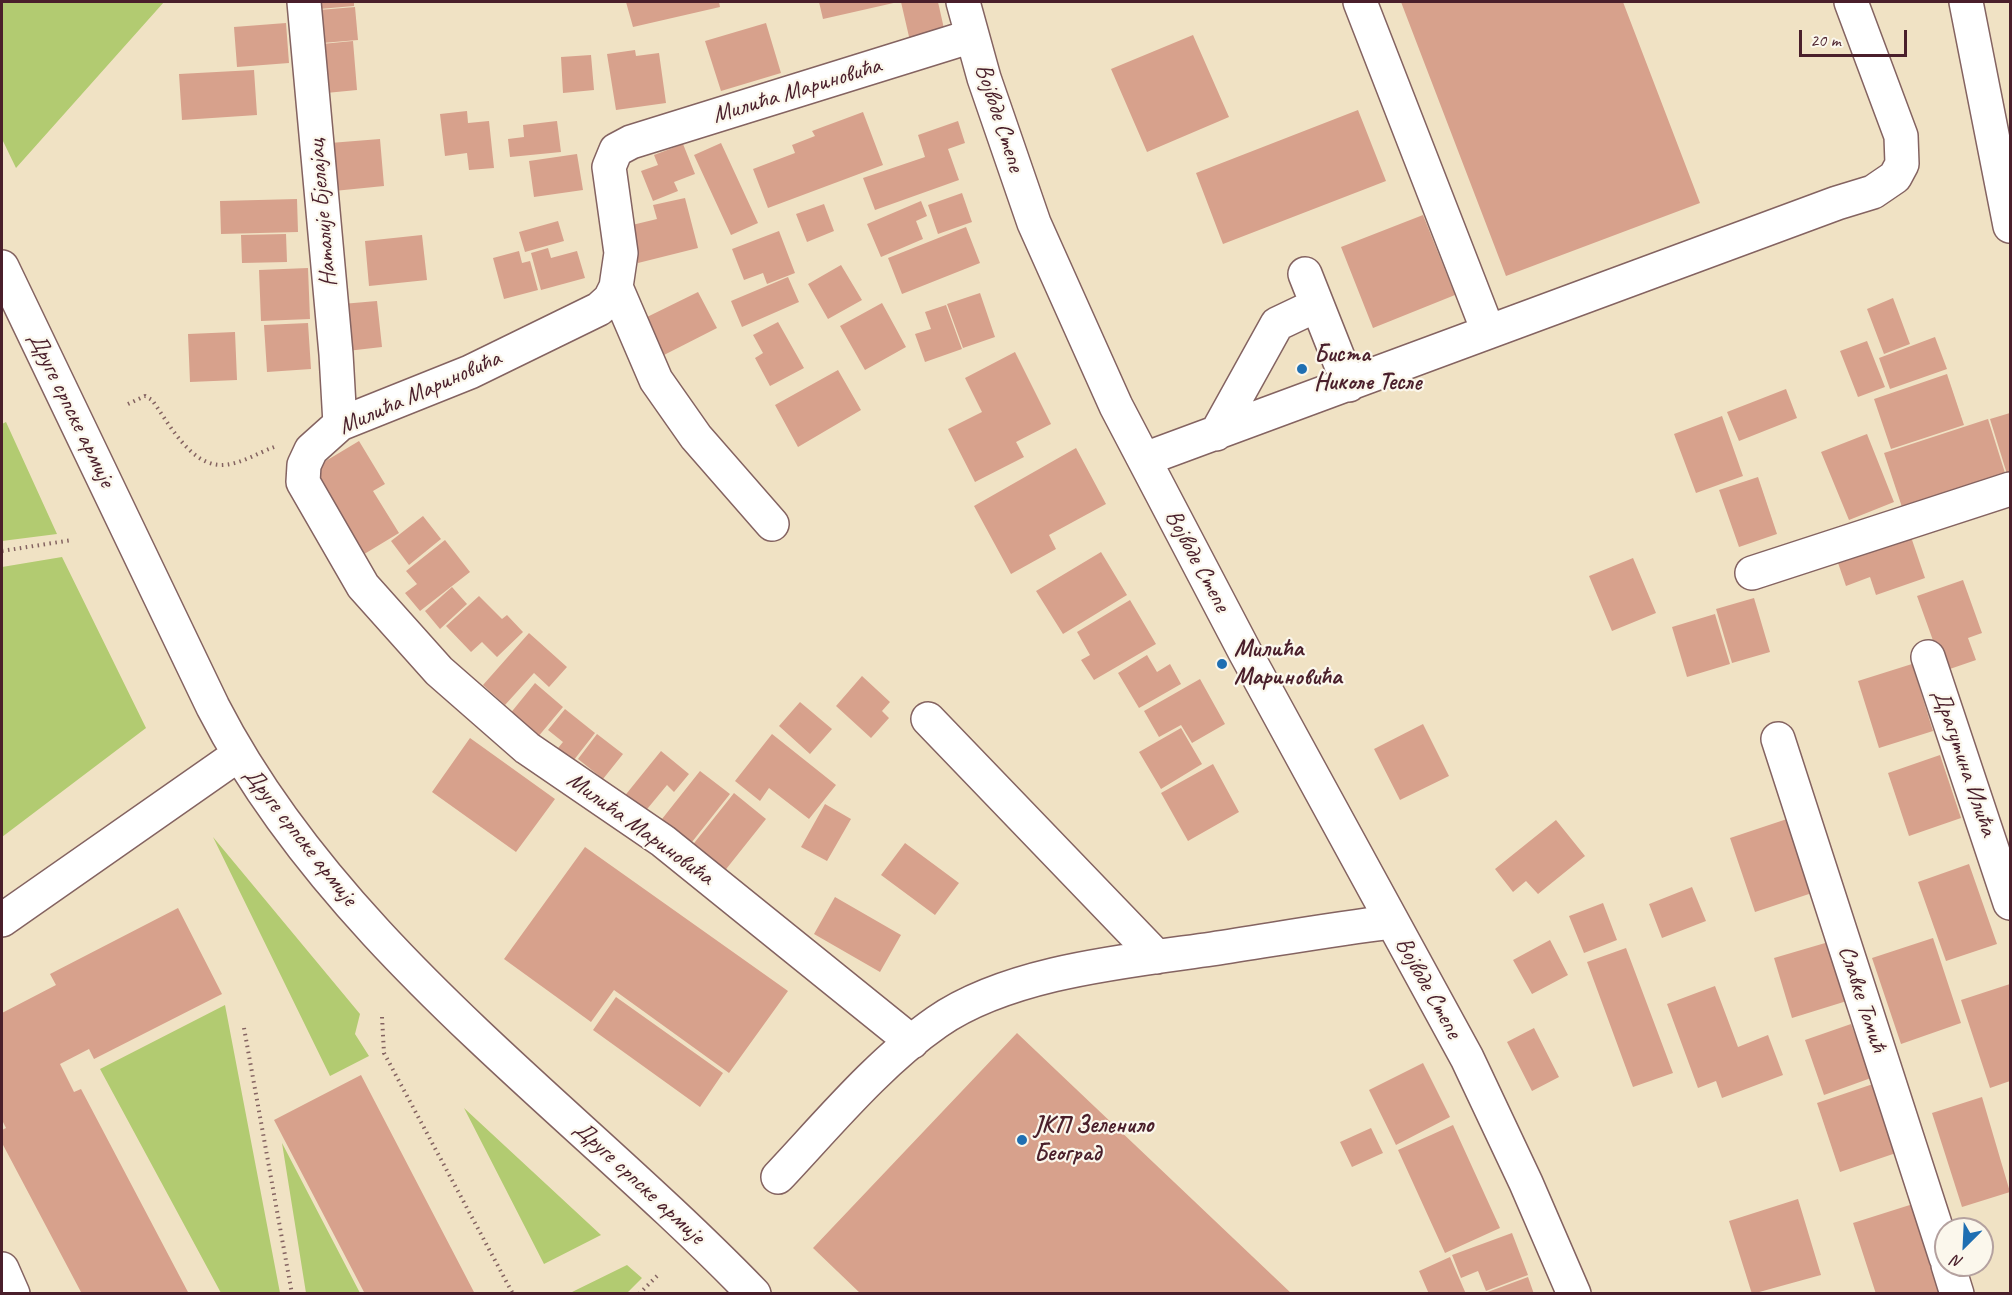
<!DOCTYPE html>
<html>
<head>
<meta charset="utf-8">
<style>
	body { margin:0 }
	#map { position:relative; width:2012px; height:1295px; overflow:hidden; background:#f0e2c4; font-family:Caveat,sans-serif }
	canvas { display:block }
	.frame { position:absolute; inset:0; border:3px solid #4a1f2b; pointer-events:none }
	.north { position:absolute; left:1934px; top:1217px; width:60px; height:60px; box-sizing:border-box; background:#fbf7ec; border:2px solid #b4a19f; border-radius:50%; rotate:204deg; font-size:16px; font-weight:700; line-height:24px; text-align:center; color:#4a1f2b }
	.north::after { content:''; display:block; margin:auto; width:21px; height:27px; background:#1f6fb2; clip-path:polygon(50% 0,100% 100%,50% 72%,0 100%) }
	.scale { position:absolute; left:1799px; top:30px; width:108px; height:27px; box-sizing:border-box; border:3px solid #4a1f2b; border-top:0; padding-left:8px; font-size:18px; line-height:21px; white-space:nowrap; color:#4a1f2b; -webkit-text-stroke:4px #fbf7ec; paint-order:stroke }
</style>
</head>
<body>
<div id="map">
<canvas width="2012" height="1295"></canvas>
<div class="frame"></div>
<div class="north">N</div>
<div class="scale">20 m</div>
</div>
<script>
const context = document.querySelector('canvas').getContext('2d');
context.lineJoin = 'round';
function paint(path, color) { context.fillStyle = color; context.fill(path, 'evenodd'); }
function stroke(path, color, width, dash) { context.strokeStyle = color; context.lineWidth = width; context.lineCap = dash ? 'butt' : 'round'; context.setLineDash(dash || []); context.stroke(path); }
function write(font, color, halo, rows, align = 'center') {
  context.font = font + ' Caveat,sans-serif'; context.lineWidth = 4.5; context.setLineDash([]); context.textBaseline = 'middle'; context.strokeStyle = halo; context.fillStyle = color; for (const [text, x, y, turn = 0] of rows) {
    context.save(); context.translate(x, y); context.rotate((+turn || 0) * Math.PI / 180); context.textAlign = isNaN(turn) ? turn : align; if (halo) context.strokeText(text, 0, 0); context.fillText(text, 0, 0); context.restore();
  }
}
const green = new Path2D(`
	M2,2H164L16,168L2,139Z
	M6,422L57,534L2,541V424Z
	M62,557L146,728L2,837V567Z
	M213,837L360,1014L355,1034L369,1056L330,1076Z
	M225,1005L280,1293H221L100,1069Z
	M464,1108L601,1235L544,1264Z
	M282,1143L360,1293H306Z
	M627,1265L642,1278L627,1293H570Z`);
const building = new Path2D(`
	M318,2H354V6L319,9Z
	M626,2H719L720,7L633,27Z
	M819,2H898L823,19Z
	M901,2H938L945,33L910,41Z
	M1401,2H1623L1700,203L1506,276Z
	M355,7L358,40L322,43L319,10Z
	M286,23L289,63L237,67L234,27Z
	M766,23L781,73L721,91L705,41Z
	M1193,35L1229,117L1147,152L1111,69Z
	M353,41L357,90L326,93L322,44Z
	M635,50L636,56L659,53L666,103L616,110L607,54Z
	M591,55L594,90L563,93L561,57Z
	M254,70L257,115L182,120L179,74Z
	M1358,110L1386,181L1223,244L1196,173Z
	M467,111L468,123L489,121L494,168L469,170L467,153L445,156L440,114Z
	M863,112L883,165L768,208L753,169L795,153L792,145L815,136L812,131Z
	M557,121L561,152L510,157L508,139L524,137L523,125Z
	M958,121L965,143L948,149L959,180L875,210L863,178L925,157L918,135Z
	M380,139L384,186L334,191L330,143Z
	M721,143L758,223L731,235L694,155Z
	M683,144L695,174L674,182L678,191L653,201L641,171L658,165L654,155Z
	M577,154L583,190L534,197L529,161Z
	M962,193L972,222L938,234L928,205Z
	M685,198L698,248L638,263L628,226L657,219L653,205Z
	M297,199L298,232L221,234L220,201Z
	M921,201L927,216L916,221L923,239L881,257L867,224Z
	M824,204L834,231L807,242L796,214Z
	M1423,215L1455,295L1373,328L1341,247Z
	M558,221L564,241L525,252L519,232Z
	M966,227L980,263L902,294L888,258Z
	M779,231L795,273L767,284L763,273L744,280L732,249Z
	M286,234L287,262L242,263L241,235Z
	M422,235L427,280L369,286L365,241Z
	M548,248L551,258L577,251L585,278L541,290L531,253Z
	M519,251L522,263L530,261L538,290L504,299L493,258Z
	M841,265L862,300L828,319L808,284Z
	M308,268L310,319L261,321L259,270Z
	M788,277L799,302L742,327L731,301Z
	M698,292L717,328L664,355L645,318Z
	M980,293L995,337L963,348L947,304Z
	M1893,298L1910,344L1884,354L1867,309Z
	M377,301L382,347L347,351L342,304Z
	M882,303L906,347L865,370L840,326Z
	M946,305L962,349L925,362L915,334L931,329L925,312Z
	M778,322L804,368L770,386L755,358L763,353L753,335Z
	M308,323L311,369L267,372L264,325Z
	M235,332L237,380L190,382L188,334Z
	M1935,337L1947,369L1890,389L1879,358Z
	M1867,341L1885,387L1858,397L1840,351Z
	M1015,352L1051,424L1016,442L1024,457L975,482L948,429L982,412L965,378Z
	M838,370L861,410L798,447L775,405Z
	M1947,374L1964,425L1891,449L1874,399Z
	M1786,389L1797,418L1739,441L1727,412Z
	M2010,413V473L2007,474L1990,419Z
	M1722,416L1743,476L1696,493L1674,434Z
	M1988,419L2006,476L1903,510L1884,453Z
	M1867,434L1894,502L1849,520L1821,452Z
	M359,441L385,484L373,491L399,533L361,556L318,485L319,465Z
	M1076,448L1106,504L1049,535L1056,549L1011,574L974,506Z
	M1758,477L1777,534L1739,547L1719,490Z
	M423,516L441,539L409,565L391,541Z
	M1910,534L1925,578L1876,595L1870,577L1846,586L1837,560Z
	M445,540L470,572L420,611L405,593L417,584L406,571Z
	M1101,552L1127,595L1063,634L1036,591Z
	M1633,558L1656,613L1612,631L1589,576Z
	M1963,580L1982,633L1968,638L1976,660L1944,671L1917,596Z
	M452,587L467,604L440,629L425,611Z
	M479,596L502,619L507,615L523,632L497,657L482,642L471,652L446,626Z
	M1754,598L1770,652L1732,663L1716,609Z
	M1130,600L1156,644L1094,680L1081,660L1090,655L1077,632Z
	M1715,614L1730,664L1687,677L1672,627Z
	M529,633L567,667L549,687L534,673L505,705L483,685Z
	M1147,655L1157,672L1170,664L1181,684L1139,708L1118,673Z
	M1912,664L1933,731L1879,748L1858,681Z
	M862,676L890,702L882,711L889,718L871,738L836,706Z
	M1200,679L1225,724L1192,743L1181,725L1159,737L1144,711Z
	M535,683L563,707L537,738L509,715Z
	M800,702L832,729L810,754L779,726Z
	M565,709L595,733L570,765L554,753L563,742L548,730Z
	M1423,724L1449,776L1400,800L1374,749Z
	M1181,728L1202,764L1161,789L1139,752Z
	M597,734L623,754L603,779L578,759Z
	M772,734L836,785L809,819L769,788L760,801L735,781Z
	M470,738L555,799L516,852L432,792Z
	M661,751L689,774L674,792L667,785L643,814L623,798Z
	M1940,755L1961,818L1909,836L1888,773Z
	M1213,764L1239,812L1188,841L1161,793Z
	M700,771L730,794L692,842L662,819Z
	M734,793L766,819L723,873L691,847Z
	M825,804L851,819L827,861L801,847Z
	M1790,818L1815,892L1755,912L1730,838Z
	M1556,820L1585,856L1538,894L1526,881L1513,892L1495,869Z
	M905,843L959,883L935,915L881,875Z
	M585,847L788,991L729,1073L614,990L591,1022L504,959Z
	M1969,864L1997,944L1946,961L1918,882Z
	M1692,887L1706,921L1662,938L1649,904Z
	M835,897L901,935L880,972L814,934Z
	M1603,903L1617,940L1584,953L1569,916Z
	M178,908L222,994L94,1059L89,1049L60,1064L74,1092L81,1089L189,1294H82L2,1143V1130L6,1128L2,1120V1013L56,985L50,974Z
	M1933,938L1961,1023L1901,1044L1872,958Z
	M1550,940L1568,975L1532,994L1513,960Z
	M1832,941L1850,1000L1792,1018L1774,958Z
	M1626,948L1673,1073L1633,1087L1587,962Z
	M2010,984V1081L1990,1088L1961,1000Z
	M1715,986L1738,1047L1768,1035L1783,1075L1722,1098L1716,1081L1698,1088L1667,1004Z
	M616,997L723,1073L700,1107L593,1030Z
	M1851,1024L1871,1078L1824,1095L1805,1040Z
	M1534,1028L1559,1077L1532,1091L1507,1042Z
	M1017,1033L1292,1294H861L813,1248Z
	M1423,1063L1450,1117L1396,1145L1369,1090Z
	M361,1075L426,1200L475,1294H365L274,1120Z
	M1873,1084L1896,1153L1840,1172L1817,1103Z
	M1982,1097L2010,1192L1962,1207L1932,1113Z
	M1453,1125L1500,1228L1445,1253L1398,1150Z
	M1371,1128L1383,1153L1352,1167L1340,1142Z
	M1798,1199L1821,1275L1752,1294L1729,1221Z
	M1913,1204L1942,1291L1934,1294H1876L1853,1223Z
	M1512,1233L1528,1275L1486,1291L1478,1271L1461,1278L1452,1255Z
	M1450,1257L1466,1294H1429L1419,1271Z
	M1528,1277L1534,1294H1485V1293Z`);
const path = new Path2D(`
	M128,404L145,396L152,400C168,422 190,465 221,465C239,465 258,453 274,447
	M2,551L72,540
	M382,1017L384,1053L513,1294
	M244,1028L292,1294
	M639,1294L658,1275`);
const minor = new Path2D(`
	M304,2L336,354L340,424
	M963,2L984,78L1034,223L1116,406L1245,652L1467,1058L1526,1183L1574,1294
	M1360,2L1488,331
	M1966,2L2010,226
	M2,267L213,707C334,943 572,1106 754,1294
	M1305,274L1349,385
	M616,287L656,380L696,437L772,524
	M1216,434L1277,324L1317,305
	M1145,459L1837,203L1873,192L1895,177L1902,164L1901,136L1851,2
	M1752,573L2010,489
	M1928,657L2010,903
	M928,719L1157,957
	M1778,739L1946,1258
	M2,920L238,755
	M912,1042L663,841L527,748L439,671L363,586L303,482L304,465L311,450L340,424L470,372L599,309L610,299L616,287L621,253L609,167L616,150L631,142L972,36
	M778,1177C827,1125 878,1063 937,1022C1009,972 1127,961 1212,949C1272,940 1332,929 1392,922
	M1948,1265L1957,1294
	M2,1269L13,1294`);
const markers = [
	[1302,369,6,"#1f6fb2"],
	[1222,664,6,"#1f6fb2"],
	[1022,1140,6,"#1f6fb2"]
];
const streetNames = [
	["Милића Мариновића",797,91,-17],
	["Војводе Степе",999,118,72],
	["Наталије Бјелајац",323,213,-95],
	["Милића Мариновића",420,393,-24],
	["Друге српске армије",71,410,64],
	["Војводе Степе",1197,561,62],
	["Драгутина Илића",1964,763,71],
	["Милића Мариновића",640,829,36],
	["Друге српске армије",300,837,52],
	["Војводе Степе",1428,988,61],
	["Славке Томић",1862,999,72],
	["Друге српске армије",639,1183,43]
];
const poiNames = [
	["Биста",1314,355],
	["Николе Тесле",1314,383],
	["Милића",1234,650],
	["Мариновића",1234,678],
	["ЈКП Зеленило",1034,1126],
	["Београд",1034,1154]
];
paint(green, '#b2cb71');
paint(building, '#d7a18c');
stroke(minor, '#846361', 36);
stroke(path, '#846361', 4, [1.5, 4.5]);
stroke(minor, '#fff', 33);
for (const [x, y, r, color] of markers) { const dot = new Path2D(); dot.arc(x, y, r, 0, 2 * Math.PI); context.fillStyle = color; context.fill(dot); stroke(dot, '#fbf7ec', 2); }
write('24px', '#4a1f2b', '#fbf7ec', streetNames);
write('bold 24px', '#4a1f2b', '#fbf7ec', poiNames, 'left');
</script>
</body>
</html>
